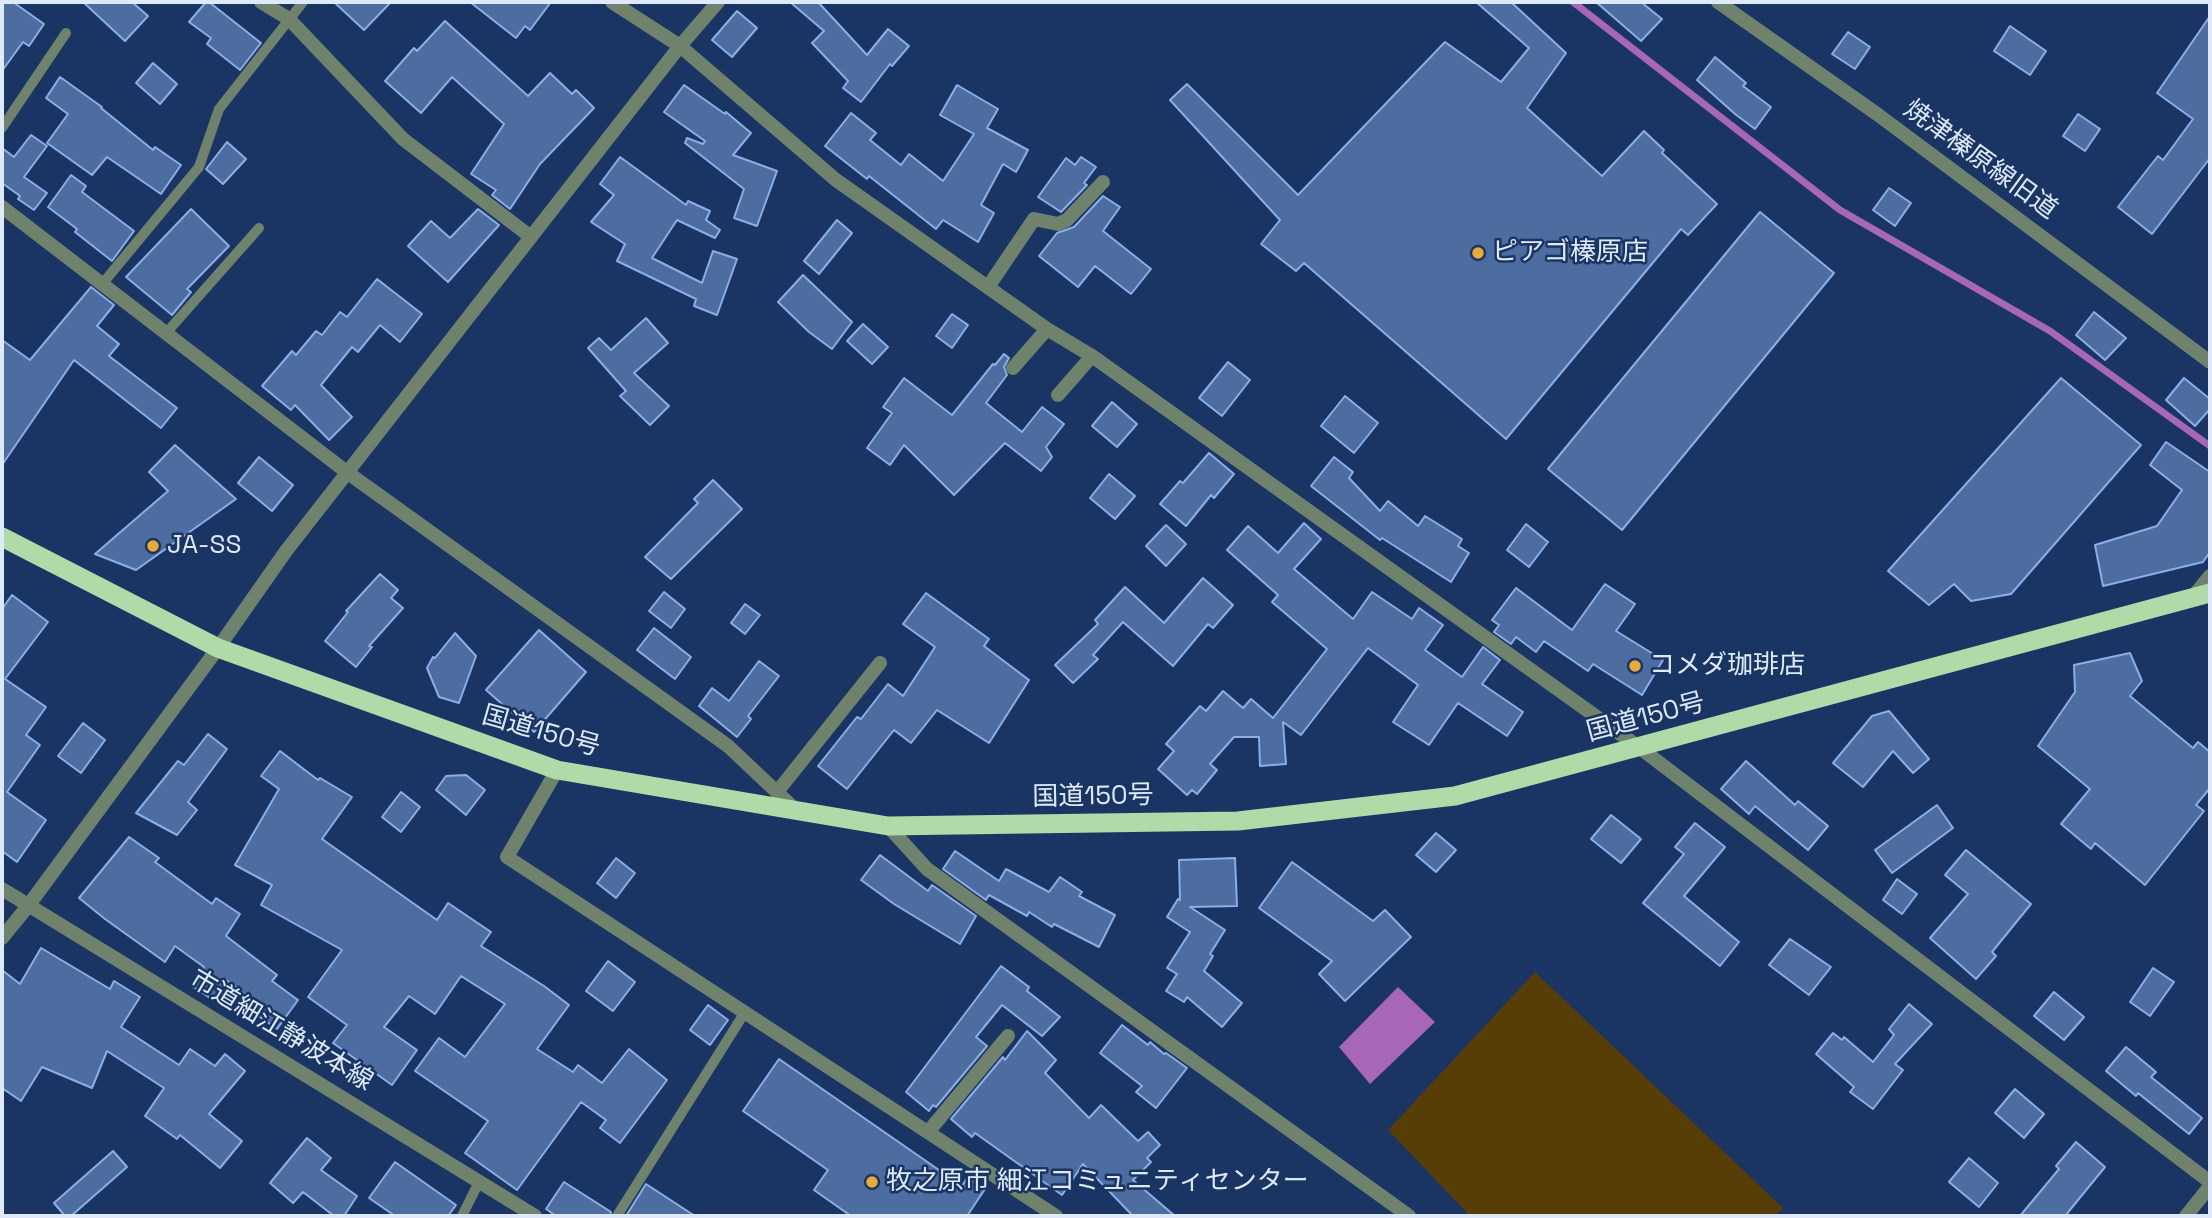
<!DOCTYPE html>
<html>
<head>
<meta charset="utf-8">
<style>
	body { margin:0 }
	#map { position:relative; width:2212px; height:1218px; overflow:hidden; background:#1a3564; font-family:"Space Grotesk",sans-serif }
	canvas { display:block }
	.frame { position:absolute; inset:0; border:4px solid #dee9fa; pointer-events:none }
</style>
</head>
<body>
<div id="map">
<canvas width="2212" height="1218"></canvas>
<div class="frame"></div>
</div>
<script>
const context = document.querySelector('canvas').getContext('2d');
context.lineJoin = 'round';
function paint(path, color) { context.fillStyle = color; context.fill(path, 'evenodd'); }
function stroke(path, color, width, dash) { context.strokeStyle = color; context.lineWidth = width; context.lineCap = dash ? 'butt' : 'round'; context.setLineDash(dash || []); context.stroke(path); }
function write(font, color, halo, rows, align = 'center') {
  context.font = font + ' "Space Grotesk","Noto Sans JP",sans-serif'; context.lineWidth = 5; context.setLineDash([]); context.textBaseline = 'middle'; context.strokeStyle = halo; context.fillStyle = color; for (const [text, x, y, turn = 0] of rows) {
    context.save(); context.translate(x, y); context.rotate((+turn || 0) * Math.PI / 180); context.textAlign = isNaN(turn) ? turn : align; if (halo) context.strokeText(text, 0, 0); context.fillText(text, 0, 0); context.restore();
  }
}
const green = new Path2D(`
	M1535,972L1783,1208L1774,1216H1470L1388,1130Z`);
const water = new Path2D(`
	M1398,987L1435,1022L1370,1084L1339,1047Z`);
const stream = new Path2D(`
	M1573,2L1840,210L2050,331L2210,446`);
const building = new Path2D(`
	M2,2H13L44,24L29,46L23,42L2,71Z
	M83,2H132L148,16L125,41Z
	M206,2H209L261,43L240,70L207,44L211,38L189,22Z
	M334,2H391L364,30Z
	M470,2H551L530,30L525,26L516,38Z
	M790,2H818L867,55L888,29L909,46L892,66L890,64L861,102L843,88L848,81L812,43L824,31Z
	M1476,2H1511L1566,53L1527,108L1602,176L1644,131L1664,150L1662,153L1717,204L1688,235L1681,229L1506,439L1304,263L1296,271L1261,244L1280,220L1170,100L1187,84L1298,195L1445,42L1501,82L1529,48Z
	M1596,2H1641L1662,19L1641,41Z
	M737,11L757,28L732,57L712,40Z
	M2210,16V158L2152,234L2118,207L2158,156L2163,160L2193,119L2157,93Z
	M445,21L528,96L550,73L572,94L576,90L594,108L540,164L510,209L492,195L496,190L471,174L504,124L452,77L421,113L385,81L414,48L417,51Z
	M2010,26L2046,51L2030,75L1994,51Z
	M1848,32L1870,47L1855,69L1832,54Z
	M1715,57L1746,83L1743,86L1771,107L1755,129L1735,114L1697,80Z
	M153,63L177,84L160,104L136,83Z
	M60,77L102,107L101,108L153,150L155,147L181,165L161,194L107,157L92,175L47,143L68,114L46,98Z
	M684,85L725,114L726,112L751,133L733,155L777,171L757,226L734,218L744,189L685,143L687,138L703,144L705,141L664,112Z
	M957,85L998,109L987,128L1028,150L1016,172L1003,164L981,205L994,213L978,242L943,220L936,229L869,176L867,179L825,146L851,113L876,133L870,140L901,165L909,154L943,181L974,134L940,115Z
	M2078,114L2100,129L2085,151L2063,136Z
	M31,135L47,146L24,177L47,193L34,210L18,199L20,196L2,183V148L14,157Z
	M227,142L246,159L223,184L206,169Z
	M620,157L686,205L688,201L710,211L706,220L720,230L715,238L677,220L652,258L702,283L713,251L737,259L717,315L694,306L696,299L617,261L625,244L591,222L614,195L600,184Z
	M1081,157L1096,167L1084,183L1087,185L1061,212L1038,197L1066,158L1075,165Z
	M71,175L86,186L82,192L134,231L112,261L75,232L77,229L48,207Z
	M1889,188L1911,203L1895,226L1873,210Z
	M1103,196L1120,207L1103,231L1151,269L1131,294L1095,266L1078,287L1039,256L1057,233L1074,227Z
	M191,209L229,246L187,289L191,292L172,315L126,277Z
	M478,209L499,225L448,282L408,246L431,221L450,238Z
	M1760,212L1834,273L1622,530L1548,469Z
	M837,220L852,233L819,274L804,261Z
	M803,275L852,322L832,349L809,332L778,302Z
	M377,279L422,314L400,342L380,325L358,352L352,347L321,385L352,417L329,440L295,405L291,410L262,386L292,351L296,355L316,331L322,335L340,312L347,317Z
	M91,287L114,305L97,326L119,344L109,356L177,408L161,428L74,360L2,465V340L30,360Z
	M2094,312L2126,338L2105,360L2076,335Z
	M952,314L968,325L952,348L936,336Z
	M646,318L668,343L634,373L669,406L650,425L620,396L626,391L588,348L599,338L611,350Z
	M863,324L888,347L872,364L847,341Z
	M1004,354L1009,358L1004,367L1007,375L986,403L1022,432L1042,407L1064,424L1046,447L1052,457L1041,471L1005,443L954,495L904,445L890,465L867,448L892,413L883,407L904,378L952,415L993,364L995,365Z
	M1228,362L1250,380L1222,416L1199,398Z
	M2061,378L2141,445L2011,594L1971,601L1954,584L1929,605L1888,571Z
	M2184,378L2210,399V409L2195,426L2166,400Z
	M1345,396L1378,423L1354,453L1321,426Z
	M1112,402L1137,424L1117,447L1092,426Z
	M2166,442L2210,472V552L2203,562L2103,586L2095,545L2157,526L2182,490L2150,465Z
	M175,445L236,499L136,570L95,554L168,491L149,472Z
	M1209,453L1234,474L1214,498L1211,495L1186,526L1160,504L1180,481L1183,483Z
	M259,457L293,485L272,511L238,483Z
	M1334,457L1353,472L1349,478L1380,511L1388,501L1418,526L1425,516L1462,539L1458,546L1469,553L1451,582L1382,538L1380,540L1311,486Z
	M1109,474L1135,496L1115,519L1090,498Z
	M713,480L742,509L671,579L645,557L698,503L694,499Z
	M1304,523L1321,539L1294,569L1353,619L1372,592L1412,619L1419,608L1443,625L1425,650L1462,677L1483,647L1500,660L1482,684L1523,712L1507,736L1458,703L1429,745L1393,722L1418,685L1368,648L1301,735L1283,722L1286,764L1260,766L1259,737H1234L1210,764L1217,770L1197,794L1192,790L1187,795L1158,769L1174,751L1166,744L1200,706L1206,711L1223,691L1243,708L1251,699L1273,718L1327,649L1272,602L1278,595L1227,550L1248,526L1278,553Z
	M1526,524L1548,542L1529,567L1507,550Z
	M1166,525L1186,544L1166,566L1146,546Z
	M380,574L398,590L391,598L403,608L369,646L372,647L356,667L325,641L348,612L346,611Z
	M1203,578L1233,605L1213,628L1208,624L1173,666L1123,622L1093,655L1098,659L1073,683L1055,665L1098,624L1095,620L1125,587L1164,623Z
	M1605,584L1635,604L1616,631L1663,660L1642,695L1593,664L1588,671L1544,641L1536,652L1516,637L1511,644L1494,632L1499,625L1492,620L1516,588L1572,630Z
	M664,592L685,609L671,628L649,611Z
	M926,593L989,639L984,646L1029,680L989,743L937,710L911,743L894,730L847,789L818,766L857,717L861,719L888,684L903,696L935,647L903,624Z
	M12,595L48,622L5,679L46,707L26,735L40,745L7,792L46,820L17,862L2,851V609Z
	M745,604L760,615L745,634L731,623Z
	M654,628L691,657L675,679L637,650Z
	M539,630L586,672L534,732L486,690Z
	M455,633L476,656L459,703L439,697L427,668L433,657L435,658Z
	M2130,653L2142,681L2130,696L2193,748L2198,742L2210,752V788L2196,805L2204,811L2145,885L2095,843L2091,849L2061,824L2090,789L2038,746L2075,692L2074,665Z
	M759,661L779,676L748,716L751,719L737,737L699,706L712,688L729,701Z
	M1889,711L1929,759L1913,773L1893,751L1863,787L1833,763L1872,716Z
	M83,723L105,740L81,773L58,756Z
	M208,734L227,749L188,802L197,810L177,835L136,813L178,761L184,765Z
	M280,751L318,780L320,778L352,797L322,839L437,920L448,903L491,932L481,946L544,986L569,1005L537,1049L573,1072L578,1065L602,1083L629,1049L667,1080L620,1143L600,1128L606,1120L581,1102L517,1190L465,1153L488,1121L415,1071L439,1038L465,1057L505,1004L461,976L435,1014L409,996L384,1027L417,1050L392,1085L333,1043L347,1025L308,997L342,950L261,905L272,885L235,865L279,789L261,776Z
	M1746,761L1795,805L1798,801L1828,826L1808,850L1755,806L1749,814L1721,789Z
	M466,775L485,790L466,815L436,790L446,776Z
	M401,792L420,807L401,832L382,817Z
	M1937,805L1953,828L1892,873L1875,850Z
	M1611,815L1641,839L1621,863L1591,839Z
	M1695,823L1725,847L1684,896L1739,942L1720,966L1643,903L1684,854L1675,847Z
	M1436,833L1456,850L1436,872L1416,855Z
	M129,837L159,858L155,862L212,904L216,898L240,914L226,936L277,975L272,981L298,1000L277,1029L257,1015L262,1007L226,980L213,1000L192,986L204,967L175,946L165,962L105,919L79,898Z
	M1966,850L2031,904L1992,952L1996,956L1976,979L1930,938L1968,894L1945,875Z
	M955,851L999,881L1006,869L1049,892L1060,877L1082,892L1079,896L1115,915L1099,947L1054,924L1052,927L1029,912L1027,916L989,895L986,900L943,869Z
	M880,855L928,891L932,885L976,916L960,944L894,904L861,880Z
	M616,858L635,873L616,898L597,883Z
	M1235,858L1237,906L1190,907L1225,930L1210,954L1213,956L1204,971L1242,1003L1222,1027L1187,997L1184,1002L1166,991L1177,974L1167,968L1190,932L1167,917L1178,899L1180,900L1179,860Z
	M1292,862L1373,921L1385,910L1411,937L1345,1001L1319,974L1332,961L1259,908Z
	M1897,879L1917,894L1902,914L1883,900Z
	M1790,939L1831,967L1809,995L1769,965Z
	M41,948L110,989L114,981L140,997L121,1027L179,1065L190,1049L215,1066L225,1054L245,1071L209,1114L242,1141L220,1168L180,1135L177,1139L145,1116L164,1088L107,1051L92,1088L42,1067L21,1101L2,1088V970L20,984Z
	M608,961L635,982L613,1011L586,991Z
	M1001,966L1029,987L1027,991L1060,1017L1042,1036L1002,1005L976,1037L987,1046L936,1107L933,1105L929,1111L906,1092Z
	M2153,968L2174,982L2150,1016L2130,1002Z
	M2054,992L2084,1017L2064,1040L2034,1016Z
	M1909,1004L1932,1024L1895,1064L1903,1070L1873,1109L1850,1092L1854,1087L1816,1054L1833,1033L1842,1040L1844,1037L1873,1062L1894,1035L1889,1029Z
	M708,1005L728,1020L710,1045L690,1030Z
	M1122,1025L1148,1045L1150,1042L1164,1054L1166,1053L1187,1068L1156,1108L1136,1092L1142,1086L1100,1053Z
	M1027,1031L1056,1060L1045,1073L1089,1118L1101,1105L1138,1141L1148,1132L1160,1145L1147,1158L1151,1162L1133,1180L1175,1216H1133L1083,1164L1062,1195L975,1133L972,1137L951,1119L1003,1057L1005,1060Z
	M2126,1047L2156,1072L2151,1077L2202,1118L2189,1134L2138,1093L2136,1096L2106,1071Z
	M779,1059L962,1186L967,1178L985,1189L967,1216H851L814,1190L828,1170L743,1111Z
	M2015,1089L2044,1114L2024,1138L1995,1113Z
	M307,1138L331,1158L321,1170L357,1196L344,1216H334L303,1192L293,1203L270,1183Z
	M2076,1142L2105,1167L2065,1216H2020L2059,1169L2056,1166Z
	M113,1151L127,1167L71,1216H65L54,1203Z
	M1969,1158L1998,1183L1979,1207L1949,1182Z
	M395,1162L456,1205L448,1216H395L369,1198Z
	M564,1182L611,1212L610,1216H556L546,1209Z
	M646,1184L695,1216H626Z`);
const service = new Path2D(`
	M2,128L66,33
	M103,283L199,167L219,109L303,2
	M167,332L259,228
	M462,1216L479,1182
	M617,1216L745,1012`);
const minor = new Path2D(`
	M261,2L289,19L403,139L531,237
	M612,2L680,46L836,180L1047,329L1092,356L1640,748L2210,1182
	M2,207L348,473L728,746L797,811
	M988,287L1034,219L1058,224L1067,220L1103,182
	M1013,368L1047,329
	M1058,395L1092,356
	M2193,597L2210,576
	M557,770L507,857L1056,1216
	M777,792L880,663
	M888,826L927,869L1409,1216
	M2,889L535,1216
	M928,1132L1008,1036
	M2186,1216L2210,1186`);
const tertiary = new Path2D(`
	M1718,2L1877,114L2210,362
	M2,938L28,906L218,648L286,551L680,46L718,2`);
const trunk = new Path2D(`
	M2,537L218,648L557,770L888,826L1238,821L1455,796L2210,593`);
const markers = [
	[1478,253,7,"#e7ac37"],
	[153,546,7,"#e7ac37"],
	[1635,666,7,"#e7ac37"],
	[872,1182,7,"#e7ac37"]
];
const streetNames = [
	["焼津榛原線旧道",1980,160,36],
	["国道150号",1646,718,-15],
	["国道150号",541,732,16],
	["国道150号",1093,797,-1],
	["市道細江静波本線",281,1031,31]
];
const poiNames = [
	["ピアゴ榛原店",1492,253],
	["JA-SS",167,546],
	["コメダ珈琲店",1649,666],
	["牧之原市 細江コミュニティセンター",886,1182]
];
paint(green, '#573d06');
paint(water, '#a867b6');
stroke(stream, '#a867b6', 7);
paint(building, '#4d6c9f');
stroke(building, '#8caee6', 2);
stroke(service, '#6f826b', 10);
stroke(minor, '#6f826b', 14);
stroke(tertiary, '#6f826b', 14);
stroke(trunk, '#b0daa7', 19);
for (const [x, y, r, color] of markers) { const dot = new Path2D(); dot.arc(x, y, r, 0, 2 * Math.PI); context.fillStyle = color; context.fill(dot); stroke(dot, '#1a3564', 2.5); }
write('26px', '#dee9fa', '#1a3564', streetNames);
write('26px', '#dee9fa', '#1a3564', poiNames, 'left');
</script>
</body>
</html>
